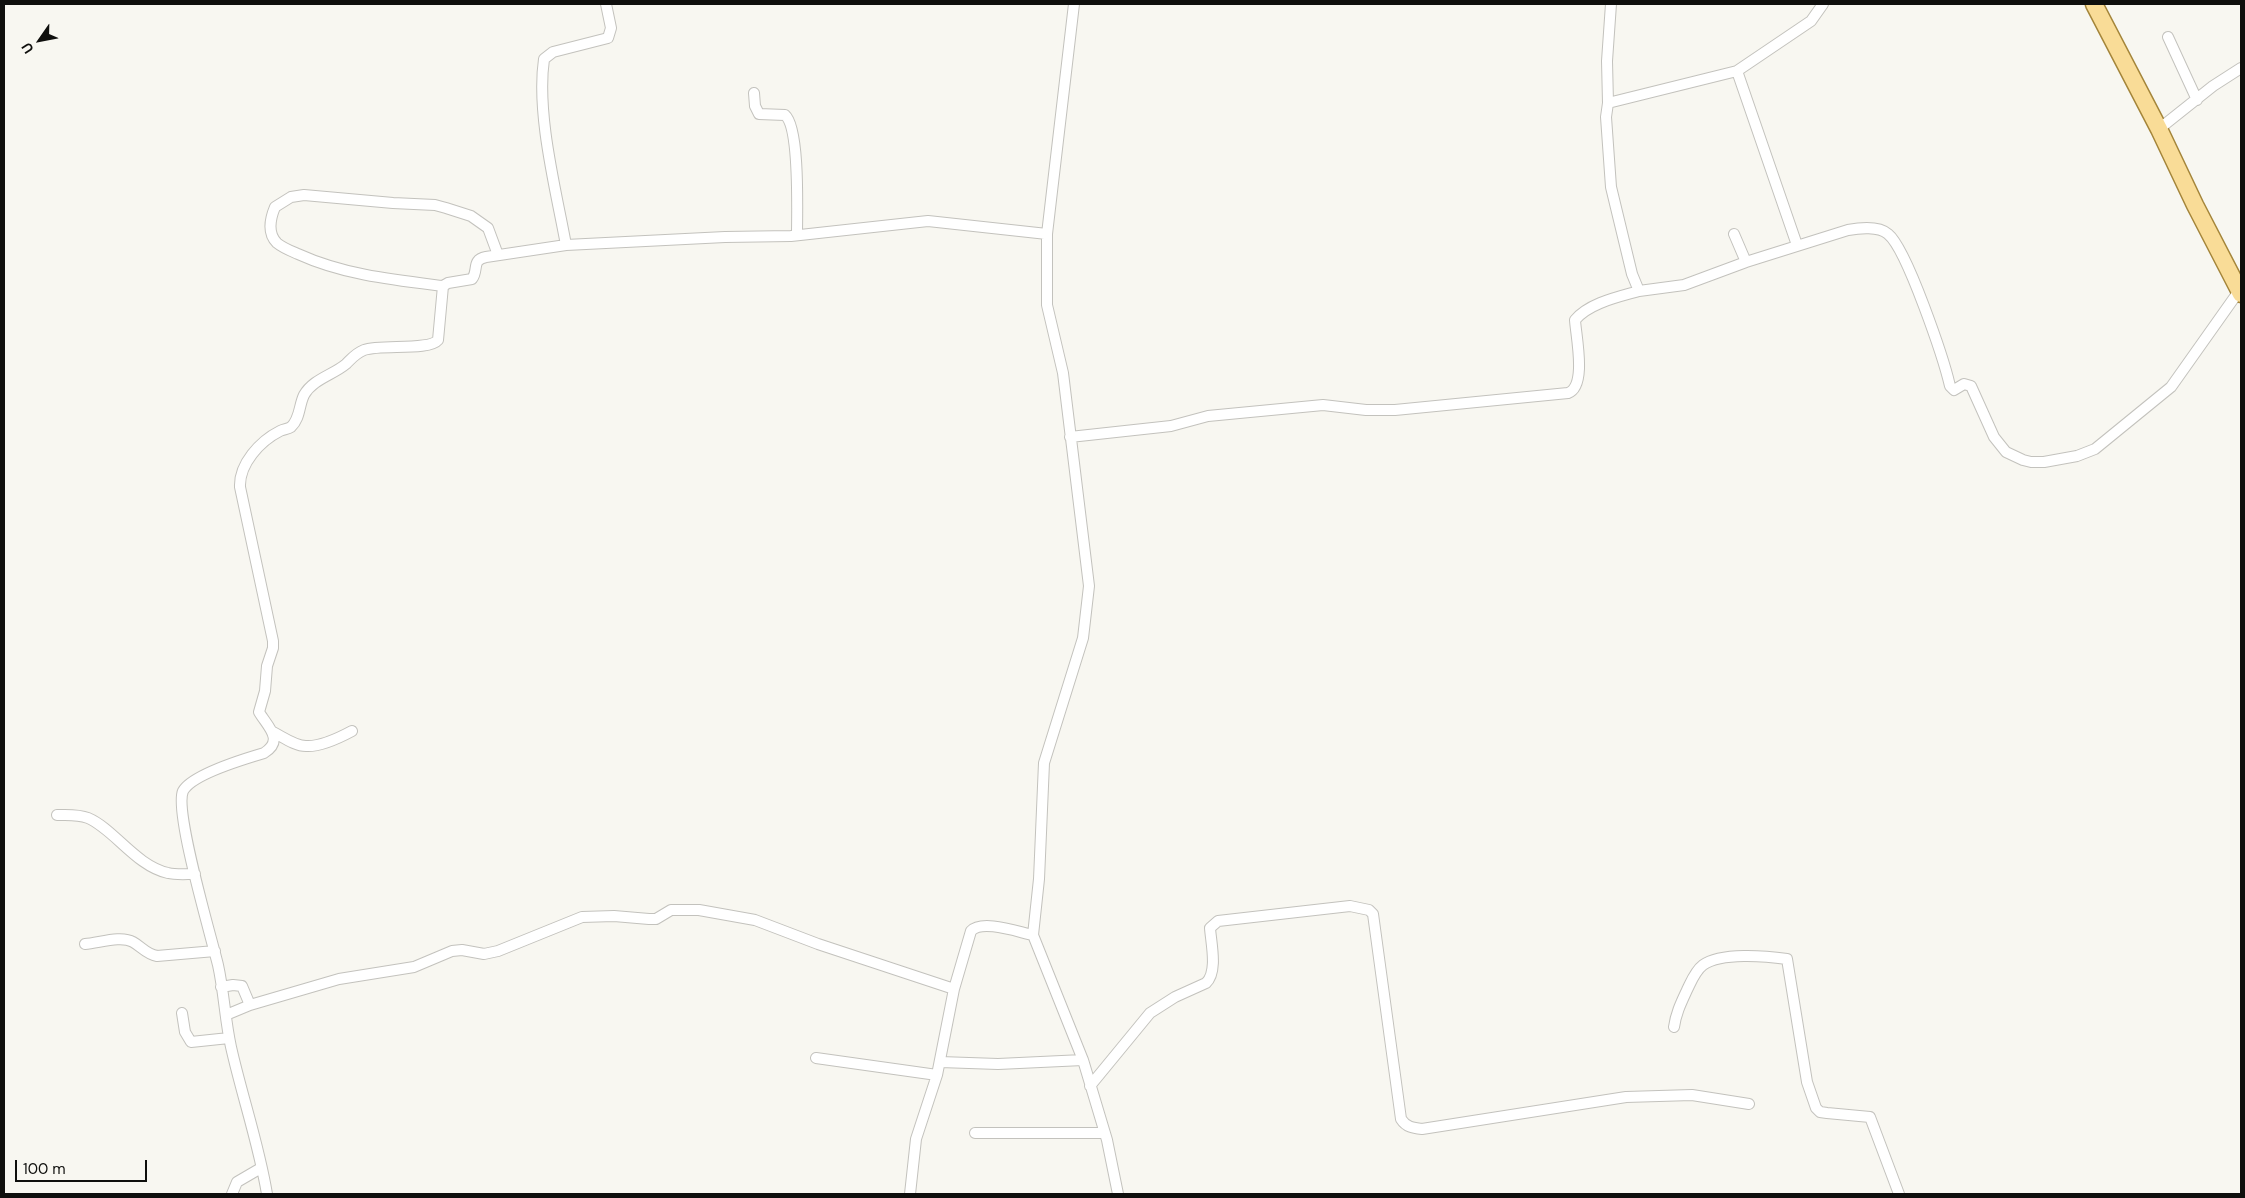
<!DOCTYPE html>
<html>
<head>
<meta charset="utf-8">
<style>
	body { margin:0 }
	#map { position:relative; width:2245px; height:1198px; overflow:hidden; background:#f8f7f1; font-family:"DM Sans",sans-serif }
	canvas { display:block }
	.frame { position:absolute; inset:0; border:5px solid #0f0f0d; pointer-events:none }
	.north { position:absolute; left:15px; top:15px; width:50px; height:50px; -webkit-text-stroke:4px #f8f7f1; paint-order:stroke; rotate:237deg; font-size:14px; font-weight:700; line-height:20px; text-align:center; color:#0f0f0d }
	.north::after { content:''; display:block; margin:auto; width:18px; height:22px; background:#0f0f0d; clip-path:polygon(50% 0,100% 100%,50% 72%,0 100%) }
	.scale { position:absolute; left:15px; top:1160px; width:132px; height:22px; box-sizing:border-box; border:2px solid #0f0f0d; border-top:0; padding-left:6px; font-size:15px; line-height:18px; white-space:nowrap; color:#0f0f0d; -webkit-text-stroke:4px #f8f7f1; paint-order:stroke }
</style>
</head>
<body>
<div id="map">
<canvas width="2245" height="1198"></canvas>
<div class="frame"></div>
<div class="north">U</div>
<div class="scale">100 m</div>
</div>
<script>
const context = document.querySelector('canvas').getContext('2d');
context.lineJoin = 'round';
function stroke(path, color, width, dash) { context.strokeStyle = color; context.lineWidth = width; context.lineCap = dash ? 'butt' : 'round'; context.setLineDash(dash || []); context.stroke(path); }
const minor = new Path2D(`
	M606,4L611,28L608,38L553,52L544,59C536,114 556,190 566,245L725,237L791,236L928,221L1047,234
	M1074,4L1047,234V305L1063,373L1089,586L1083,638L1044,763L1039,879L1033,935L1083,1060L1107,1140L1118,1194
	M1823,4L1811,21L1737,71L1608,103L1606,117L1611,187L1632,274L1639,291L1684,285L1746,262L1848,230C1859,228 1879,226 1888,234C1907,249 1944,360 1950,386L1954,390L1964,384L1971,386L1994,437L2006,452L2023,460L2031,462H2044L2077,456L2095,449L2171,387L2239,291
	M2168,37L2197,100
	M1737,71L1797,245
	M754,93L755,106L759,114L785,115C800,128 797,213 797,235
	M1608,103L1607,61L1611,4
	M2159,129L2213,86L2241,68
	M1734,234L1746,262
	M443,286C394,280 344,275 298,254C291,251 283,248 277,243C267,233 270,219 275,207L291,197L304,195L393,203L435,205L446,208L471,216L488,228L498,255
	M1070,437L1171,426L1208,416L1323,405L1366,410H1395L1568,393C1587,386 1576,337 1575,320C1589,303 1618,297 1639,291
	M273,732C283,737 295,746 306,746C321,747 339,738 352,731
	M57,815C67,815 78,814 88,818C114,829 136,866 168,873C176,875 186,874 195,874
	M85,944C99,943 121,935 133,942C142,947 146,954 157,956L215,951
	M221,987L233,985L242,986L250,1005
	M182,1013L185,1032L191,1042L229,1038
	M226,1015L250,1005L339,979L414,967L452,951L462,950L484,954L498,951L582,917L614,916L649,919H656L671,910H699L755,920L818,944L954,989
	M1674,1027C1676,1013 1681,1003 1687,990C1691,982 1695,971 1703,965C1721,952 1766,956 1787,959L1807,1082L1816,1108L1820,1112L1827,1113L1870,1117L1899,1194
	M816,1058L937,1075
	M940,1062L998,1064L1083,1060
	M1090,1086L1150,1013L1175,997L1206,983C1218,972 1211,943 1210,928L1218,921L1350,906L1369,910L1373,914L1401,1119C1406,1127 1413,1128 1422,1129L1626,1097L1692,1095L1749,1104
	M975,1133H1105
	M232,1194L237,1182L261,1168
	M267,1194C259,1145 242,1096 231,1047C225,1020 224,992 218,965C211,936 174,811 183,791C192,774 247,758 264,753C285,740 267,726 259,712L265,691L267,666L273,648V641L240,487C239,464 260,441 280,431C284,429 288,429 291,427C300,419 299,405 304,395C313,379 333,375 346,364C352,358 356,353 364,350C381,344 429,351 438,340L443,286L448,283L472,279C479,270 471,260 486,257L566,245
	M910,1194L916,1139L937,1075L954,989L971,931C982,919 1018,932 1033,935`);
const primary = new Path2D(`
	M2094,4L2159,129L2195,205L2241,294`);
stroke(minor, '#c3c2bd', 12);
stroke(primary, '#a4853a', 19);
stroke(minor, '#fff', 10);
stroke(primary, '#f9dc97', 16);
</script>
</body>
</html>
